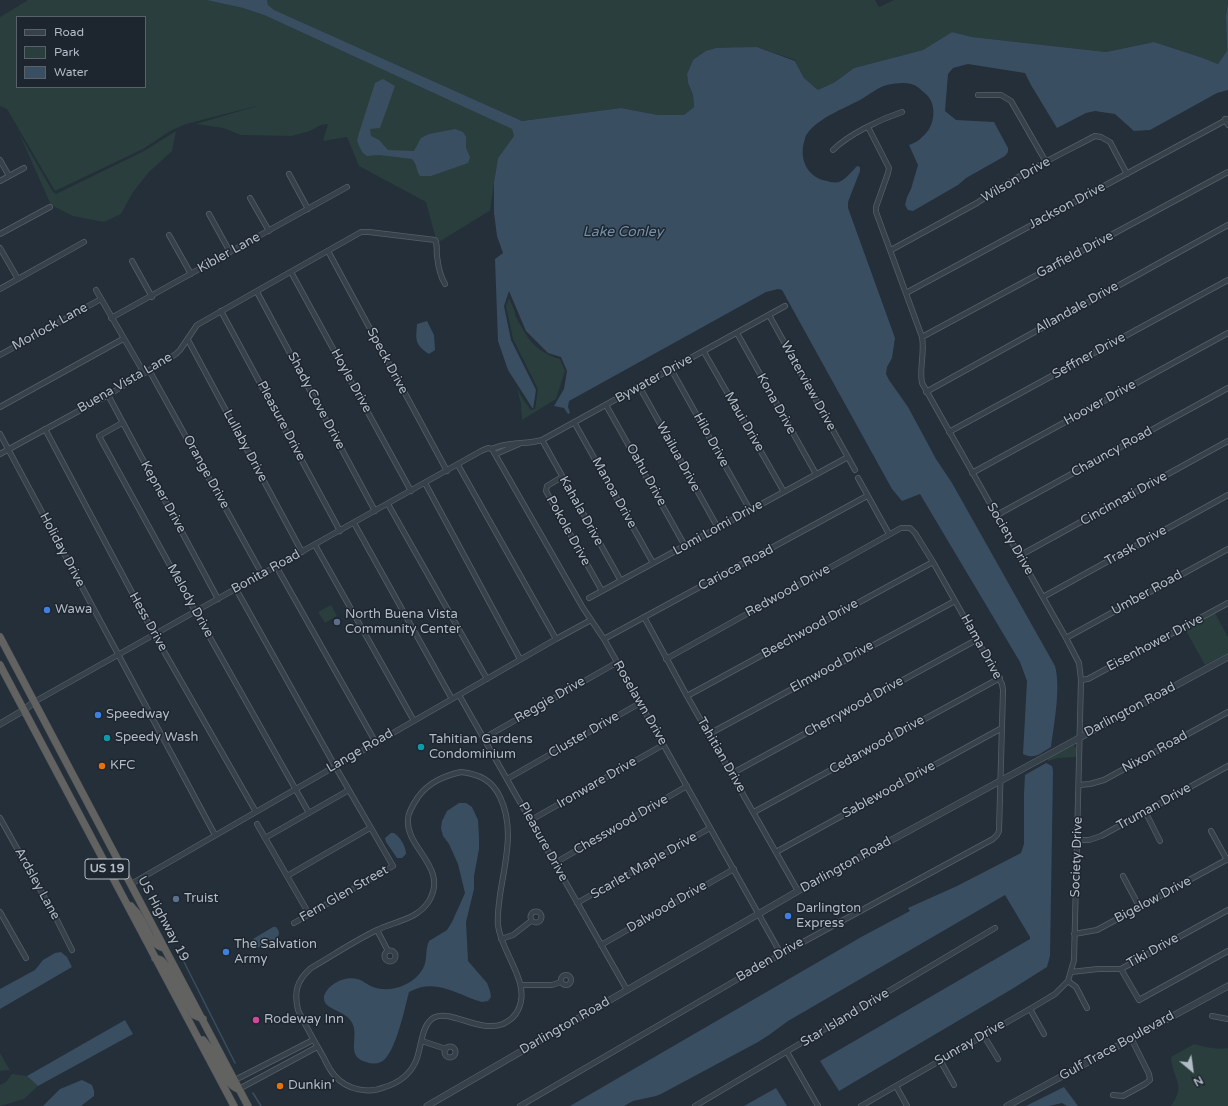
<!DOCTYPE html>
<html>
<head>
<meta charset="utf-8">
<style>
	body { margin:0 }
	#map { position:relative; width:1228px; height:1106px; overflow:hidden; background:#242f39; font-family:"Varela Round",sans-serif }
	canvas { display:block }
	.legend { position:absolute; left:16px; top:16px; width:130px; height:72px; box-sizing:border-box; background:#1d262f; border:1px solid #59626b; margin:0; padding:5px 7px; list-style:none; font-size:12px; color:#b3bcc6 }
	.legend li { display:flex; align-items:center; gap:8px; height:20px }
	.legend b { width:20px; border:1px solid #59626b }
	.north { position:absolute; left:1172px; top:1050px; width:40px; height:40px; -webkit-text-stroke:3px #1d262f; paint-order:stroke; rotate:151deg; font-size:11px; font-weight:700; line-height:16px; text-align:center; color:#b3bcc6 }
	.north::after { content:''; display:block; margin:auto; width:14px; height:18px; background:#b3bcc6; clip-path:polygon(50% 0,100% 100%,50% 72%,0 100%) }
</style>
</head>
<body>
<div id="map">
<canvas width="1228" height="1106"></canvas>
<ul class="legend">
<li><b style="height:5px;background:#37414a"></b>Road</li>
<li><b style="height:11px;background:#293e3d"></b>Park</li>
<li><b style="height:11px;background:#3a4e61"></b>Water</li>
</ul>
<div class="north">N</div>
</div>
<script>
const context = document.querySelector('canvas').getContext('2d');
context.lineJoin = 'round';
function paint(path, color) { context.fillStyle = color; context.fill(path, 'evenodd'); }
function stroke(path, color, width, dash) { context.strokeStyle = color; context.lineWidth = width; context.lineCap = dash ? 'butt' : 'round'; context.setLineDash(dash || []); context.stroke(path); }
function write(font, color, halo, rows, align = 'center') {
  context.font = font + ' "Varela Round",sans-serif'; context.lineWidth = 3; context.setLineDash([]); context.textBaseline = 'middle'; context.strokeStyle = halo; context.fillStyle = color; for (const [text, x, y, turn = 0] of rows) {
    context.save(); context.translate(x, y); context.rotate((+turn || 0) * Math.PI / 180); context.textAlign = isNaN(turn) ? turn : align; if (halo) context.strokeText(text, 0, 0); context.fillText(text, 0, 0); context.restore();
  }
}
const green = new Path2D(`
	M28,0H206L243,8L264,15L512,129L514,136L498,158L490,210H491L437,243L426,202L359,166L347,137L323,141L328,124L321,125L310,131L292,136L241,135L223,128L196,124L260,105L186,124L170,131L143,149L55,191L7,109L0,106V17ZM17,17H145V87H17Z
	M267,0H875L879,7L894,0H1228L1226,16L1227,51L1218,64L1203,58L1154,42L1106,52L972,37L952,32L923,50L854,68L835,82L818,90L804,78L795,60L757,47L693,60L687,74L688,83L693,95L694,107L684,115H658L621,108L522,121L273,10L268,5Z
	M176,131L172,151L149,172L133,192L121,214L104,222L73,216L51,205L19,133L53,192L56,194L144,151Z
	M509,298L515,312V315C527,337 533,351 560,359L565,371L556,399L522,420L521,404L517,389L523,399L531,410L535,409L538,389L513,339L506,306Z
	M331,605L337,616L325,623L318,612Z
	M1215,613L1228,637V653L1205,665L1185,629Z
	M1074,745L1076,748V757L1058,758L1048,761V758Z
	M1194,1044C1205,1047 1217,1050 1228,1048V1106H1171C1187,1084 1172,1079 1171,1057Z
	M0,1053L12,1074L27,1076L38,1086L24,1099L0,1106V1085L6,1082L12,1074L10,1070L0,1071Z`);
const water = new Path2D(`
	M206,0H267L268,5L274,10L522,121L621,108L658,115H684L694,107L693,95L688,83L687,74L693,60L706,51L716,48L757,47L795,61L804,78L818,90L835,82L854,68L923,50L952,32L972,37L1106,52L1154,42L1203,58L1218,64L1227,51L1226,16L1228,2V90L1217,93L1150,130L1134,131L1115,114L1095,111L1086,113L1057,128L1031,85L1025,73L968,64L953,68L948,74L945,111L956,120L994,122L1008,148V152L1005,156L966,178L958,185L913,211L908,210L905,205L907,197L911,189L918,165L909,145C914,143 919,141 922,137C933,129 937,111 930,99C928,95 922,91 919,88C910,81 898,83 887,85C878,87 869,95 860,100C845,108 818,118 807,134C805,136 805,140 804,142C799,160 808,178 827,181C830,182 835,183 839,182C846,179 852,171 857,166L860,167V171L848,202V208L895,338L892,358L887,367L886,374L889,380L908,407L936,459L952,483L1055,666C1061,688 1054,724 1051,747C1041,753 1035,760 1023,754L1027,681L1020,662L920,494L902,501L892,489L782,290L778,289L766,292L569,401L568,407L570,413L568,414L564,408L554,406L564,389L567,371L561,357L548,353L526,331L509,291L504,306L511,340L536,390L533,409L508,370L498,341L495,259L503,253L497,236L494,213V182L498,158L514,136L512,129L264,15L243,8Z
	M383,79L395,86L380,128L370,129L371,136L379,140L388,150L414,151L421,138L429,134L455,129L463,132L466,137V148L470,157L468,163L431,176H420C416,170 417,164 412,159L379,155L367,156L363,153L360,148L357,141L359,133L375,83Z
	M427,321L434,335L435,350L429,354C414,344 416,340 417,324Z
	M1046,763L1052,766L1053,771L1050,956L1047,967L1012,989L839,1091L820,1061L1030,939V937L1005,895L788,1021L769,1035L758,1042L661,1094L656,1096L633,1101L624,1106H570L863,936L910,911L908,908L957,886L1021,853L1024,844V794L1025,775Z
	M459,803H466L472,807L478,820L479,837V849L474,876V889L466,922L468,961L487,983L490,991L491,997L488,1001L482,1002C457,995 436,977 409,992C405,1007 395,1056 381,1062C376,1064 371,1064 366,1062C344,1056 361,1035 351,1021C343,1009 322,1010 324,996C328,984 345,976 357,979C363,980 367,985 373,987C389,993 410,986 420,973C429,962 424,952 429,941L447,930L452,922L465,893L458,864L449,844L443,836L441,828L442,821L447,811Z
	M391,833H394C400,837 406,846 406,854L402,858H397L386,842L385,838Z
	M273,927H276C287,938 265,945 257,948L252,941L253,939Z
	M61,952L67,957L72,967L0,1009V989L35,970L43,960L55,953Z
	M125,1020L133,1034L38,1086L27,1076Z
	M82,1080L92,1085L94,1091V1096L81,1106H43L60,1089Z
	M1064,1087L1078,1106H1067L1062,1103L1049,1106H1026Z
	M776,1088L787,1106H744Z`);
const stream = new Path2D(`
	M163,924L169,933
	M180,954L235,1063
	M253,1093L261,1106`);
const minor = new Path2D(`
	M978,95H1001L1011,101L1046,162
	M1225,119L1228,125
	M833,150C849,134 881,119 902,112
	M0,160L9,176
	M289,174L308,209
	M0,181L24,168
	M250,198L269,231
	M209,214L230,252
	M0,234L50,207
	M169,235L191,274
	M0,248L18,279
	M891,250L977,203C1014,177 1055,157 1095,136L1101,137L1110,142L1127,174
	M328,251L447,471
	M132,261L152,297
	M291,272L411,491
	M0,289L84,242
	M96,290L144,373
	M257,292L375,511
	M906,293L1228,119
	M221,311L340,531
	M769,315L855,470
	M111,318L347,187
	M737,333L816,474
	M922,337L1228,172
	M188,340L302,552
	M704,352L784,492
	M0,355L101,299
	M671,369L750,510
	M149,370L262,574
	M639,386L718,528
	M926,392L1228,225
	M108,395L218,599
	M606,405L685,546
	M0,407L123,339
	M574,422L653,563
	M122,423L99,436L195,611L309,813
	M45,429L154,634L256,812
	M949,432L1228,280
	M0,434L215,835
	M542,440L621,581
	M492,449C508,441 525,445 542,440L785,306
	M0,454L108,395L176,354L180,350L197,325L361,232H369L435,240C438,245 436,250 437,256C438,265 440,276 445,284
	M496,454L519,444
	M458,465L556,639
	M972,473L1228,333
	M562,477L547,486L546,491L602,591
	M858,478L889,534
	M425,483L520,659
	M388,504L487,679
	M997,515L1228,388
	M354,523L452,699
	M315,545L414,721
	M1019,556L1228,441
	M276,566L376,743
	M236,589L335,766L393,866L294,923
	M1043,597L1228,495
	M589,598L848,457
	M644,617L687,696L798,891
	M1066,638L1228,549
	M604,639L867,496
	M1081,680L1088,679L1228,603
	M459,695L627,990
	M687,696L933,562
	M34,702L481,451L488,448L492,449L583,608L604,639L781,954
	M709,734L955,601
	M484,738L616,663
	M461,772C479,774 492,780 500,797C515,828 505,862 500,895C499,904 497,915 498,925C501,953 532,983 518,1010C515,1017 509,1021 503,1024C479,1033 452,1010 435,1017C420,1024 422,1050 415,1063C409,1075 398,1083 385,1087C369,1094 347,1090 335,1076C330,1071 327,1064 324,1058C315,1042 306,1027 298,1010C294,993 296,981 311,968C332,956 354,941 377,930C395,921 417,920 429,901C449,867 405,848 408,819C408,812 414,803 418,797C429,782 444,776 461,772Z
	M731,774L978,639
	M507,779L640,703
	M1079,785L1090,784L1104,780L1228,712
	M1145,811L1160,841
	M754,812L1000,678
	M0,818L55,916L72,950
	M531,820L663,745
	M257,824L309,914
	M1211,831L1227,860
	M265,838L349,790
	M1077,840H1089L1101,836L1228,766
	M776,852L1002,728
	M555,863L687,786
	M287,876L370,828
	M1123,876L1140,908
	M131,884L556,639L591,620
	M577,903L710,828
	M530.5 917a5.5 5.5 0 1 1 11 0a5.5 5.5 0 1 1-11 0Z
	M0,912L26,958
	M377,930L388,951
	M1074,934L1097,930L1228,859
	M501,939L513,935L531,921
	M601,945L734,869
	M384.5 956a5.5 5.5 0 1 1 11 0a5.5 5.5 0 1 1-11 0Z
	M1121,969L1139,1000L1228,951
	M1071,972L1098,969H1121L1228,910
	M561 980a5 5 0 1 1 10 0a5 5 0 1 1-10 0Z
	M1068,981L1076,987L1087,1008
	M521,985H552L561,982
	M1030,1009L1044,1034
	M1212,1016L1228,1019
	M984,1036L998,1059
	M422,1041L446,1049
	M444.5 1052a5.5 5.5 0 1 1 11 0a5.5 5.5 0 1 1-11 0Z
	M787,1052L818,1106
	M940,1060L954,1085
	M235,1080L313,1040
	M896,1086L907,1106
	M239,1089L317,1047
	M1113,1095L1123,1096L1145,1084L1150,1080L1149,1074L1131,1038
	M520,1106L781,954L993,839L997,835L999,831L1003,690L1002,684L933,562L915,533L910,528H901L666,659
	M695,1106L995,928
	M861,1106L1030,1009L1055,994L1068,981L1074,960L1081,680L1079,663L1066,638L922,383C919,368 925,353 922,337L876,212V207L888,173L889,168L868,127`);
const tertiary = new Path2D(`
	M0,724L24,710L34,702
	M427,1106L798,891L1228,657
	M1007,1106L1228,986`);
const trunk = new Path2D(`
	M0,637L248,1106
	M0,665L234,1106
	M131,906C133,909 137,912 139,916C147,927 150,945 164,948
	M155,958L161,960L168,968L194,1015L203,1019
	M203,1040C206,1044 210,1048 213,1052C220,1063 225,1084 238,1089`);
const markers = [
	[47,610,4,"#3f7fe0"],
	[337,622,4,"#5c6f8a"],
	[98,715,4,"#3f7fe0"],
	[107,738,4,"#0f9aa8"],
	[421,747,4,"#0f9aa8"],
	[102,766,4,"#e8710a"],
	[176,899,4,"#5c6f8a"],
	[788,916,4,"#3f7fe0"],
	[226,952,4,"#3f7fe0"],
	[256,1020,4,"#d1479c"],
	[280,1086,4,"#e8710a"]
];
const shields = [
	[107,869,44]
];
const shieldNames = [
	["US 19",107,869]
];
const streetNames = [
	["Wilson Drive",1016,180,-30],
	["Jackson Drive",1067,206,-28],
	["Kibler Lane",229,253,-29],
	["Garfield Drive",1075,255,-28],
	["Allandale Drive",1077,308,-29],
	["Morlock Lane",50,327,-29],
	["Seffner Drive",1089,356,-29],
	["Speck Drive",387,361,62],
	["Bywater Drive",654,379,-29],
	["Hoyle Drive",351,381,61],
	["Buena Vista Lane",125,383,-30],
	["Waterview Drive",808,386,61],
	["Shady Cove Drive",316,401,62],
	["Hoover Drive",1100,403,-29],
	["Kona Drive",776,404,61],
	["Pleasure Drive",281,421,62],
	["Maui Drive",744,422,60],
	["Hilo Drive",711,440,61],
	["Lullaby Drive",245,446,62],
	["Chauncy Road",1112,452,-29],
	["Wailua Drive",678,457,61],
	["Orange Drive",206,472,61],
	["Oahu Drive",646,475,61],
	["Manoa Drive",614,493,61],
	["Kepner Drive",163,497,61],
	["Cincinnati Drive",1124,499,-29],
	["Kahala Drive",581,511,61],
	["Lomi Lomi Drive",718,528,-29],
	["Pokole Drive",568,531,61],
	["Society Drive",1010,539,60],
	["Trask Drive",1136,546,-29],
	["Holiday Drive",62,550,62],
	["Carioca Road",736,568,-28],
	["Bonita Road",266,572,-29],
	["Redwood Drive",788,591,-29],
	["Umber Road",1147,593,-29],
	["Melody Drive",190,601,61],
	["Hess Drive",148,622,61],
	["Beechwood Drive",810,629,-29],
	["Eisenhower Drive",1155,643,-28],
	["Hama Drive",981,647,61],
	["Elmwood Drive",832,667,-29],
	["Reggie Drive",550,700,-30],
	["Roselawn Drive",640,703,60],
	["Cherrywood Drive",854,707,-29],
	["Darlington Road",1130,710,-28],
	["Cluster Drive",584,735,-30],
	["Cedarwood Drive",877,745,-29],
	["Lange Road",360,751,-30],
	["Nixon Road",1155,752,-29],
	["Tahitian Drive",721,755,60],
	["Ironware Drive",597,783,-30],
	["Sablewood Drive",889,790,-29],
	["Truman Drive",1154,807,-29],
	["Chesswood Drive",621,825,-30],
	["Pleasure Drive",543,842,61],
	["Society Drive",1077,857,-88],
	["Darlington Road",846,865,-29],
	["Scarlet Maple Drive",644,866,-30],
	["Ardsley Lane",37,884,61],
	["Fern Glen Street",344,894,-30],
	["Bigelow Drive",1153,900,-28],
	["Dalwood Drive",667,907,-30],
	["US Highway 19",163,919,62],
	["Tiki Drive",1153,951,-29],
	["Baden Drive",770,960,-30],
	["Star Island Drive",845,1018,-31],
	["Darlington Road",565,1026,-30],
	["Sunray Drive",970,1043,-30],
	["Gulf Trace Boulevard",1117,1046,-29]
];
const poiNames = [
	["Wawa",55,610],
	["North Buena Vista",345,615],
	["Community Center",345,630],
	["Speedway",106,715],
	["Speedy Wash",115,738],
	["Tahitian Gardens",429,740],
	["Condominium",429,755],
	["KFC",110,766],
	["Truist",184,899],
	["Darlington",796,909],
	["Express",796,924],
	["The Salvation",234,945],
	["Army",234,960],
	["Rodeway Inn",264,1020],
	["Dunkin'",288,1086]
];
const waterNames = [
	["Lake Conley",623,232]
];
paint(green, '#293e3d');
paint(water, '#3a4e61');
stroke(stream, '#3a4e61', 1.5);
stroke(minor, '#565f68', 6);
stroke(tertiary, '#565f68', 7);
stroke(trunk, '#434c55', 8);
stroke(minor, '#37414a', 4.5);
stroke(tertiary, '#37414a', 5.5);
stroke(trunk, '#626260', 7);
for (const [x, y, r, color] of markers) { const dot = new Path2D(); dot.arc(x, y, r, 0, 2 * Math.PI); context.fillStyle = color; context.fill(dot); stroke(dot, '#1d262f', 1.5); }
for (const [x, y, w] of shields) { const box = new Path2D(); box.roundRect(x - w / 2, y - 10, w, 20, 3); context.fillStyle = '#1d262f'; context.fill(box); stroke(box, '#b3bcc6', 1); }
write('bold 12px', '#b3bcc6', null, shieldNames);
write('13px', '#b3bcc6', '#1d262f', streetNames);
write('13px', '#b3bcc6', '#1d262f', poiNames, 'left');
write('italic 14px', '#758fa7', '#1d262f', waterNames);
</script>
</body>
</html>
